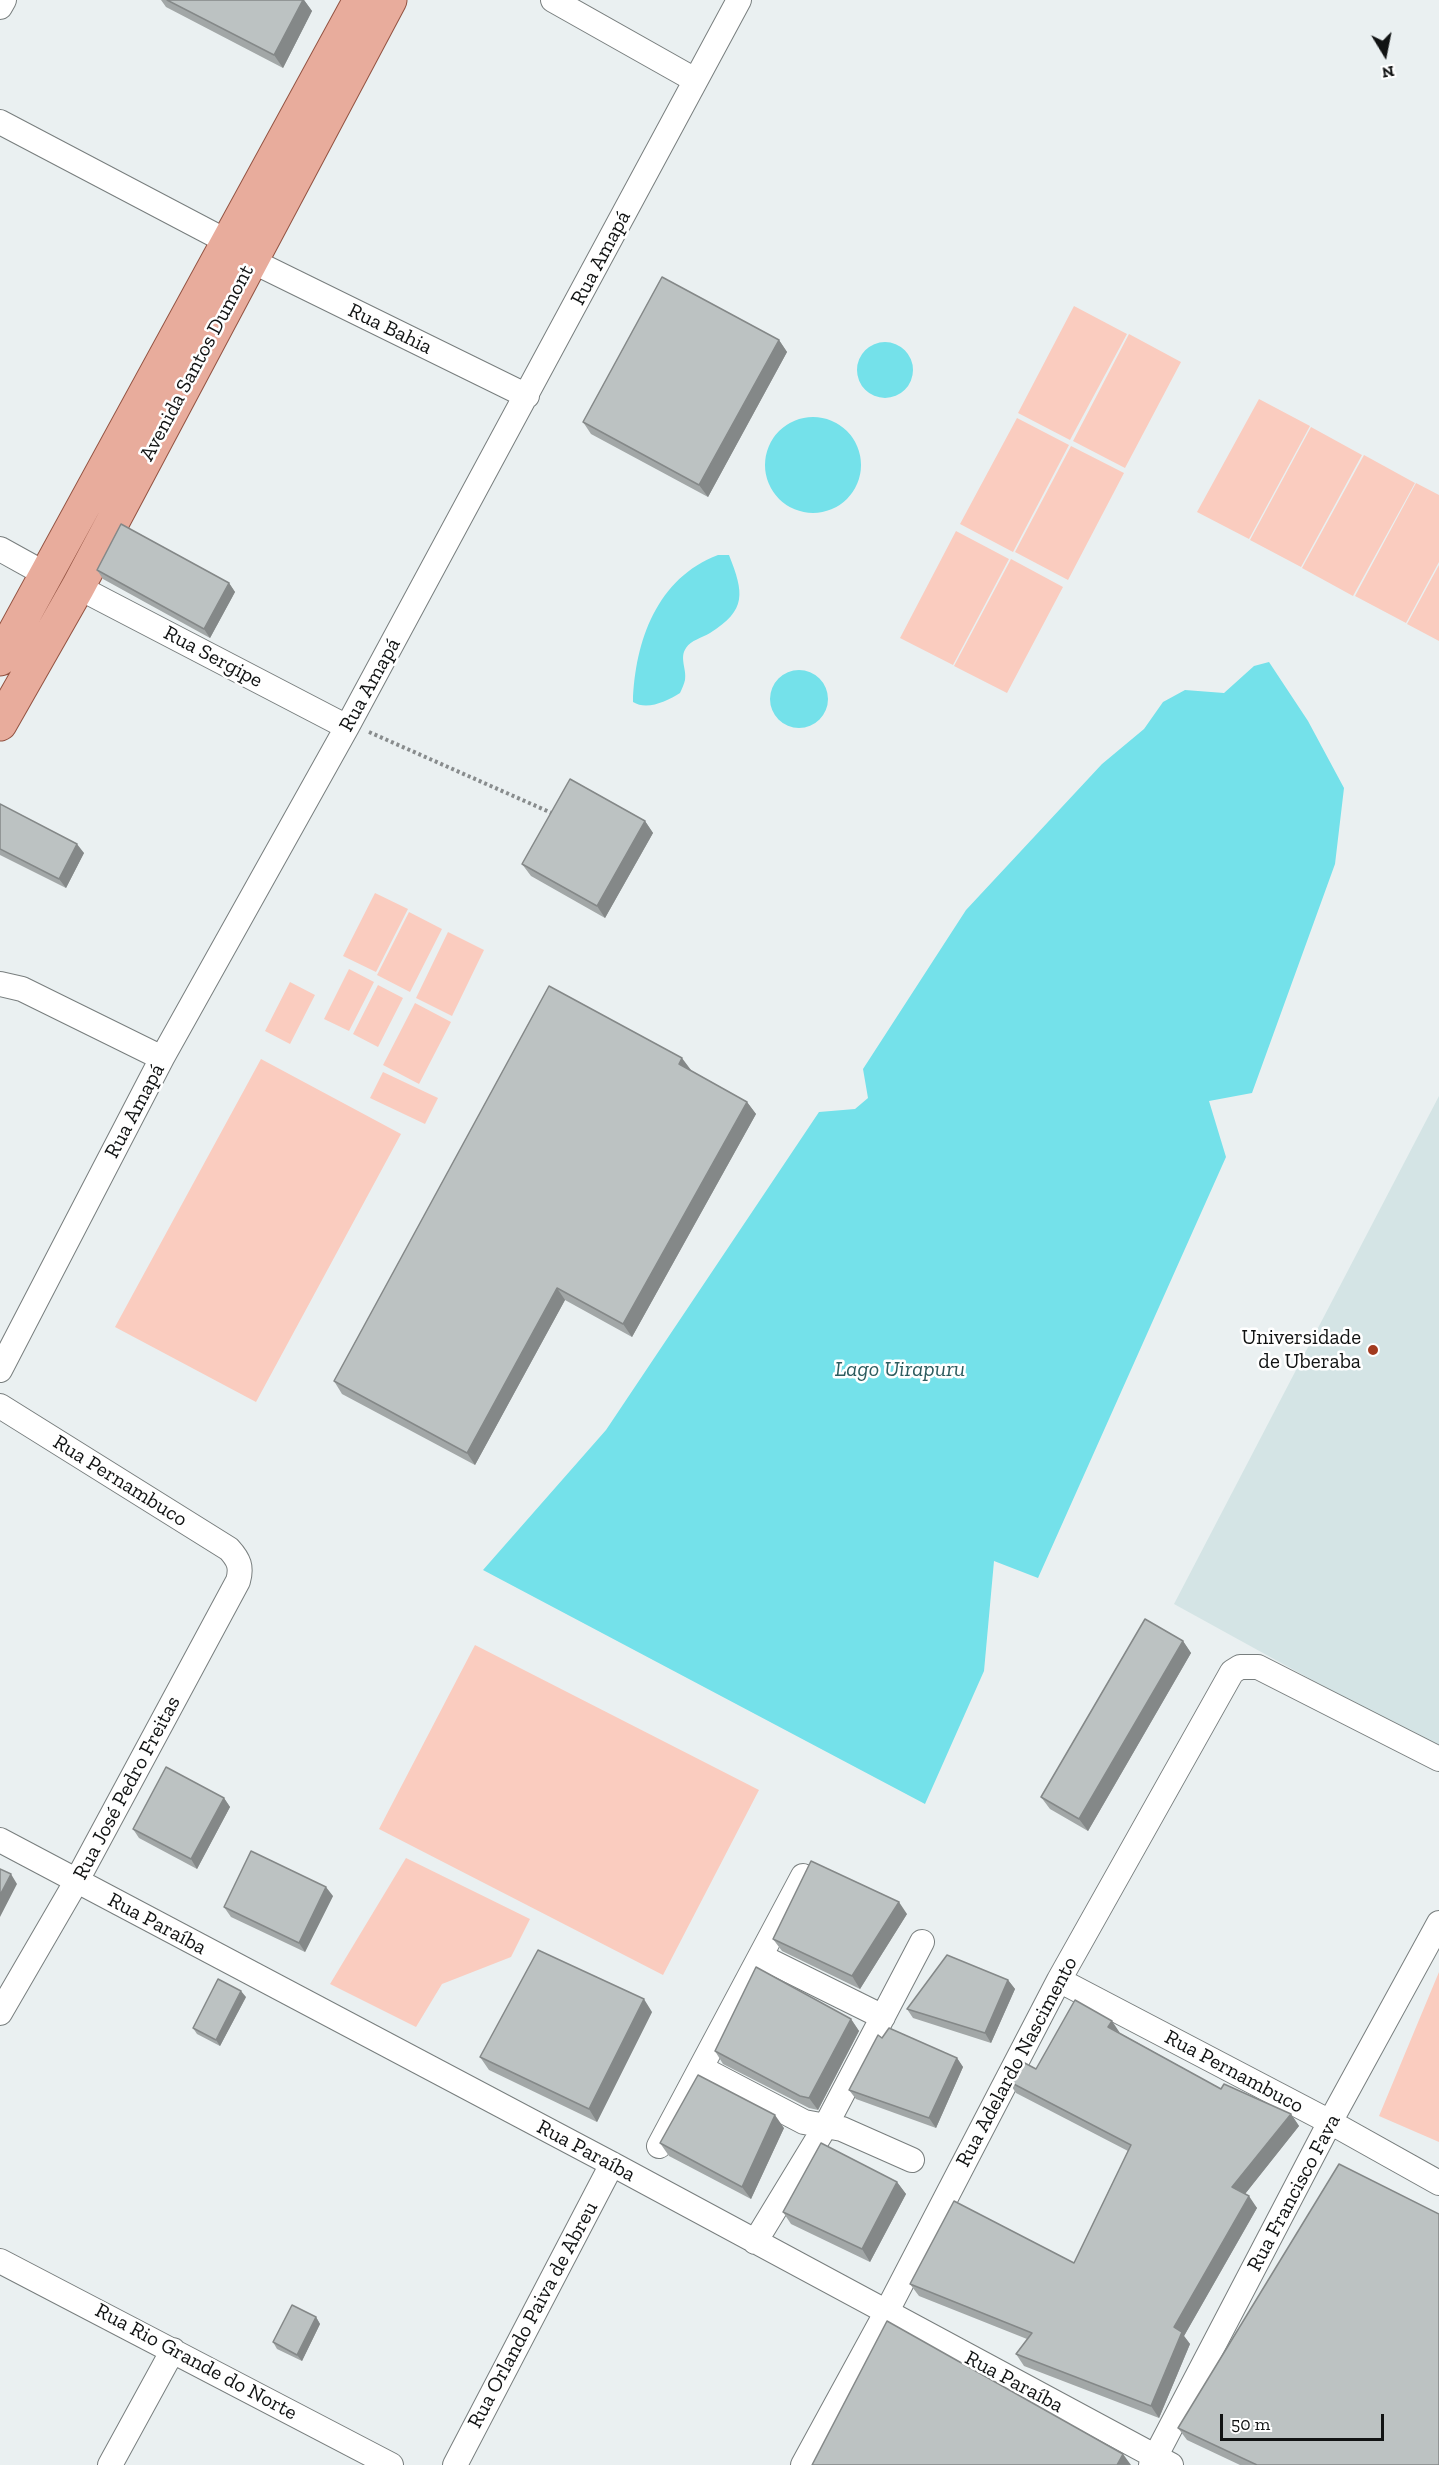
<!DOCTYPE html>
<html>
<head>
<meta charset="utf-8">
<style>
	body { margin:0 }
	#map { position:relative; width:1439px; height:2465px; overflow:hidden; background:#eaf0f1; font-family:"Zilla Slab",serif }
	canvas { display:block }
	.north { position:absolute; left:1355px; top:24px; width:60px; height:60px; -webkit-text-stroke:4px #fff; paint-order:stroke; rotate:170deg; font-size:16px; font-weight:700; line-height:24px; text-align:center; color:#111313 }
	.north::after { content:''; display:block; margin:auto; width:21px; height:27px; background:#111313; clip-path:polygon(50% 0,100% 100%,50% 72%,0 100%) }
	.scale { position:absolute; left:1220px; top:2414px; width:164px; height:27px; box-sizing:border-box; border:3px solid #111313; border-top:0; padding-left:8px; font-size:18px; line-height:21px; white-space:nowrap; color:#111313; -webkit-text-stroke:4px #fff; paint-order:stroke }
</style>
</head>
<body>
<div id="map">
<canvas width="1439" height="2465"></canvas>
<div class="north">N</div>
<div class="scale">50 m</div>
</div>
<script>
const context = document.querySelector('canvas').getContext('2d');
context.lineJoin = 'round';
function paint(path, color) { context.fillStyle = color; context.fill(path, 'evenodd'); }
function stroke(path, color, width, dash) { context.strokeStyle = color; context.lineWidth = width; context.lineCap = dash ? 'butt' : 'round'; context.setLineDash(dash || []); context.stroke(path); }
function write(font, color, halo, rows, align = 'center') {
  context.font = font + ' "Zilla Slab",serif'; context.lineWidth = 5; context.setLineDash([]); context.textBaseline = 'middle'; context.strokeStyle = halo; context.fillStyle = color; for (const [text, x, y, turn = 0] of rows) {
    context.save(); context.translate(x, y); context.rotate((+turn || 0) * Math.PI / 180); context.textAlign = isNaN(turn) ? turn : align; if (halo) context.strokeText(text, 0, 0); context.fillText(text, 0, 0); context.restore();
  }
}
const built = new Path2D(`
	M1439,1096V1750L1174,1604Z`);
const green = new Path2D(`
	M1074,306L1127,334L1070,440L1018,413Z
	M1129,334L1181,362L1125,468L1073,441Z
	M1259,399L1310,426L1249,539L1197,512Z
	M1017,418L1069,445L1013,552L960,524Z
	M1311,427L1362,455L1301,567L1250,540Z
	M1071,446L1124,473L1068,580L1015,552Z
	M1364,455L1415,483L1353,596L1302,568Z
	M1416,483L1439,495V562L1406,623L1355,596Z
	M956,531L1009,559L953,665L900,638Z
	M1011,559L1063,587L1007,693L954,666Z
	M1439,565V641L1407,624Z
	M375,893L408,909L376,972L343,956Z
	M409,912L442,929L410,992L377,975Z
	M448,932L484,950L452,1016L416,998Z
	M349,969L374,982L349,1031L324,1019Z
	M290,982L315,995L290,1044L265,1031Z
	M378,985L403,998L378,1047L353,1034Z
	M415,1003L451,1022L419,1084L383,1065Z
	M261,1059L401,1134L256,1402L115,1327Z
	M383,1072L438,1098L425,1124L370,1098Z
	M475,1645L759,1790L663,1975L379,1829Z
	M406,1858L530,1919L511,1957L442,1984L416,2027L330,1984Z
	M1439,1972V2142L1379,2116Z`);
const water = new Path2D(`
	M857 370a28 28 0 1 1 56 0a28 28 0 1 1-56 0Z
	M765 465a48 48 0 1 1 96 0a48 48 0 1 1-96 0Z
	M718,555H729C744,593 747,610 710,633C702,638 691,640 686,648C679,658 687,669 685,680C684,684 682,689 680,693C667,701 647,711 633,702C635,641 657,578 718,555Z
	M1269,662L1308,721L1344,788L1335,864L1252,1093L1209,1101L1226,1157L1038,1578L994,1561L984,1671L925,1804L483,1570L606,1430L819,1112L855,1109L868,1098L863,1069L966,910L1102,764L1144,729L1163,702L1185,690L1224,693L1254,666Z
	M770 699a29 29 0 1 1 58 0a29 29 0 1 1-58 0Z`);
const path = new Path2D(`
	M369,732L554,814`);
const street = new Path2D(`
	M553,0L695,80
	M0,7L4,0
	M0,122L228,242
	M252,261L527,396
	M0,549L47,575
	M78,587L347,727
	M0,984L22,989L162,1058
	M0,1370L162,1058L347,727L739,0
	M0,1406L229,1549C239,1560 242,1567 238,1581L76,1882L0,2013
	M0,1840L612,2164L1171,2465
	M762,1957L883,2017
	M1059,1980L1330,2122L1439,2183
	M701,2068L804,2122L842,2129L912,2160
	M659,2146L803,1876
	M755,2242L825,2127L922,1942
	M0,2261L391,2465
	M110,2465L173,2350
	M455,2465L612,2164
	M803,2465L886,2313L1059,1980L1232,1672L1240,1667H1258L1439,1759
	M1151,2465L1330,2122L1439,1923`);
const primary = new Path2D(`
	M0,659L360,0
	M0,724L78,587L390,0`);
const wall = new Path2D(`
	M161,0H304L312,11L283,68L166,7Z
	M779,340L787,352L708,497L591,434L583,422Z
	M97,570L229,583L235,592L210,638L103,579Z
	M0,804L84,853L66,888L0,855Z
	M645,821L653,833L605,918L531,876L522,864Z
	M691,1070L690,1071L747,1102L756,1114L632,1337L565,1300L475,1465L342,1394L334,1381Z
	M1183,1641L1191,1653L1088,1831L1050,1809L1041,1797Z
	M224,1798L230,1807L197,1869L139,1838L133,1829Z
	M333,1896L305,1952L231,1917L224,1907Z
	M907,1914L860,1989L782,1951L773,1939Z
	M1008,1980L1015,1989L991,2043L913,2018L907,2009Z
	M246,1997L220,2046L197,2034L193,2028Z
	M652,2012L597,2122L489,2070L480,2057Z
	M851,2019L859,2031L818,2110L809,2108L723,2064L715,2051Z
	M1120,2033L1221,2089L1291,2114L1299,2126L1245,2194L1257,2208L1184,2336L1190,2344L1159,2418L1024,2366L1016,2354L1027,2339L919,2296L910,2284L1074,2263L1128,2151L1016,2093L1008,2081Z
	M882,2038L957,2058L963,2067L936,2128L856,2099L849,2090Z
	M784,2128L751,2199L669,2156L660,2143Z
	M897,2182L906,2194L870,2262L791,2224L783,2212Z
	M316,2317L320,2324L302,2361L277,2349L273,2342Z
	M1178,2428L1439,2465H1240L1187,2440Z`);
const shadedWall = new Path2D(`
	M303,0H304L312,11L283,68L274,55Z
	M779,340L787,352L708,497L699,485Z
	M229,583L235,592L210,638L204,629Z
	M645,821L653,833L605,918L597,906Z
	M77,844L84,853L66,888L59,879Z
	M682,1058L691,1070L687,1077L679,1064Z
	M747,1102L756,1114L632,1337L623,1324Z
	M557,1288L565,1300L475,1465L467,1453Z
	M1183,1641L1191,1653L1088,1831L1079,1819Z
	M224,1798L230,1807L197,1869L191,1859Z
	M11,1874L17,1884L0,1917V1895Z
	M326,1887L333,1896L305,1952L299,1943Z
	M899,1902L907,1914L860,1989L852,1976Z
	M1008,1980L1015,1989L991,2043L985,2033Z
	M241,1991L246,1997L220,2046L216,2040Z
	M644,1999L652,2012L597,2122L589,2109Z
	M851,2019L859,2031L818,2110L809,2098Z
	M1112,2021L1120,2033L1108,2027Z
	M957,2058L963,2067L936,2128L929,2118Z
	M1291,2114L1299,2126L1241,2199L1232,2187Z
	M775,2115L784,2128L751,2199L742,2187Z
	M897,2182L906,2194L870,2262L862,2249Z
	M1249,2196L1257,2208L1184,2336L1190,2344L1159,2418L1151,2406L1174,2327Z
	M316,2317L320,2324L302,2361L297,2355Z
	M1123,2454L1131,2465H1117Z`);
const building = new Path2D(`
	M167,0H303L274,55Z
	M662,277L779,340L699,485L583,422Z
	M121,524L229,583L204,629L97,570Z
	M570,779L645,821L597,906L522,864Z
	M0,804L77,844L59,879L0,849Z
	M549,986L682,1058L679,1064L747,1102L623,1324L557,1288L467,1453L334,1381Z
	M1145,1619L1183,1641L1079,1819L1041,1797Z
	M166,1767L224,1798L191,1859L133,1829Z
	M251,1851L326,1887L299,1943L224,1907Z
	M811,1861L899,1902L852,1976L773,1939Z
	M0,1869L11,1874L0,1895Z
	M538,1950L644,1999L589,2109L480,2057Z
	M947,1955L1008,1980L985,2033L907,2009Z
	M756,1967L851,2019L809,2098L800,2096L715,2051Z
	M218,1979L241,1991L216,2040L193,2028Z
	M1075,2000L1112,2021L1108,2027L1221,2089L1224,2084L1291,2114L1232,2187L1249,2196L1174,2327L1182,2332L1151,2406L1016,2354L1032,2333L910,2284L954,2201L1074,2263L1131,2145L1008,2081L1019,2060L1036,2069Z
	M889,2028L957,2058L929,2118L849,2090L878,2035L882,2038Z
	M698,2075L775,2115L742,2187L660,2143Z
	M821,2143L897,2182L862,2249L783,2212Z
	M1339,2164L1439,2214V2465H1257L1178,2428Z
	M292,2305L316,2317L297,2355L273,2342Z
	M887,2321L1123,2454L1117,2465H812Z`);
const markers = [
	[1373,1350,6,"#a23a1e"]
];
const streetNames = [
	["Rua Amapá",601,258,-62],
	["Rua Bahia",390,329,26],
	["Avenida Santos Dumont",197,363,-62],
	["Rua Sergipe",213,657,28],
	["Rua Amapá",370,685,-61],
	["Rua Amapá",135,1111,-62],
	["Rua Pernambuco",120,1481,32],
	["Rua José Pedro Freitas",127,1788,-62],
	["Rua Paraíba",157,1924,28],
	["Rua Adelardo Nascimento",1017,2062,-62],
	["Rua Pernambuco",1234,2072,28],
	["Rua Paraíba",586,2151,28],
	["Rua Francisco Fava",1294,2193,-62],
	["Rua Orlando Paiva de Abreu",533,2315,-62],
	["Rua Rio Grande do Norte",196,2362,28],
	["Rua Paraíba",1014,2382,28]
];
const poiNames = [
	["Universidade",1361,1338],
	["de Uberaba",1361,1362]
];
const waterNames = [
	["Lago Uirapuru",900,1370]
];
paint(built, '#d4e4e5');
paint(green, '#faccbf');
paint(water, '#74e1ea');
stroke(street, '#787e7e', 26);
stroke(primary, '#925241', 35);
stroke(path, '#888c8d', 4, [3, 3]);
stroke(street, '#fff', 24);
stroke(primary, '#e8ac9c', 33);
paint(wall, '#a2a7a7');
paint(shadedWall, '#848888');
paint(building, '#bcc2c2');
stroke(building, '#848888', 1.5);
for (const [x, y, r, color] of markers) { const dot = new Path2D(); dot.arc(x, y, r, 0, 2 * Math.PI); context.fillStyle = color; context.fill(dot); stroke(dot, '#fff', 2); }
write('21px', '#111313', '#fff', streetNames);
write('21px', '#111313', '#fff', poiNames, 'right');
write('italic 22px', '#2c5c5f', '#fff', waterNames);
</script>
</body>
</html>
